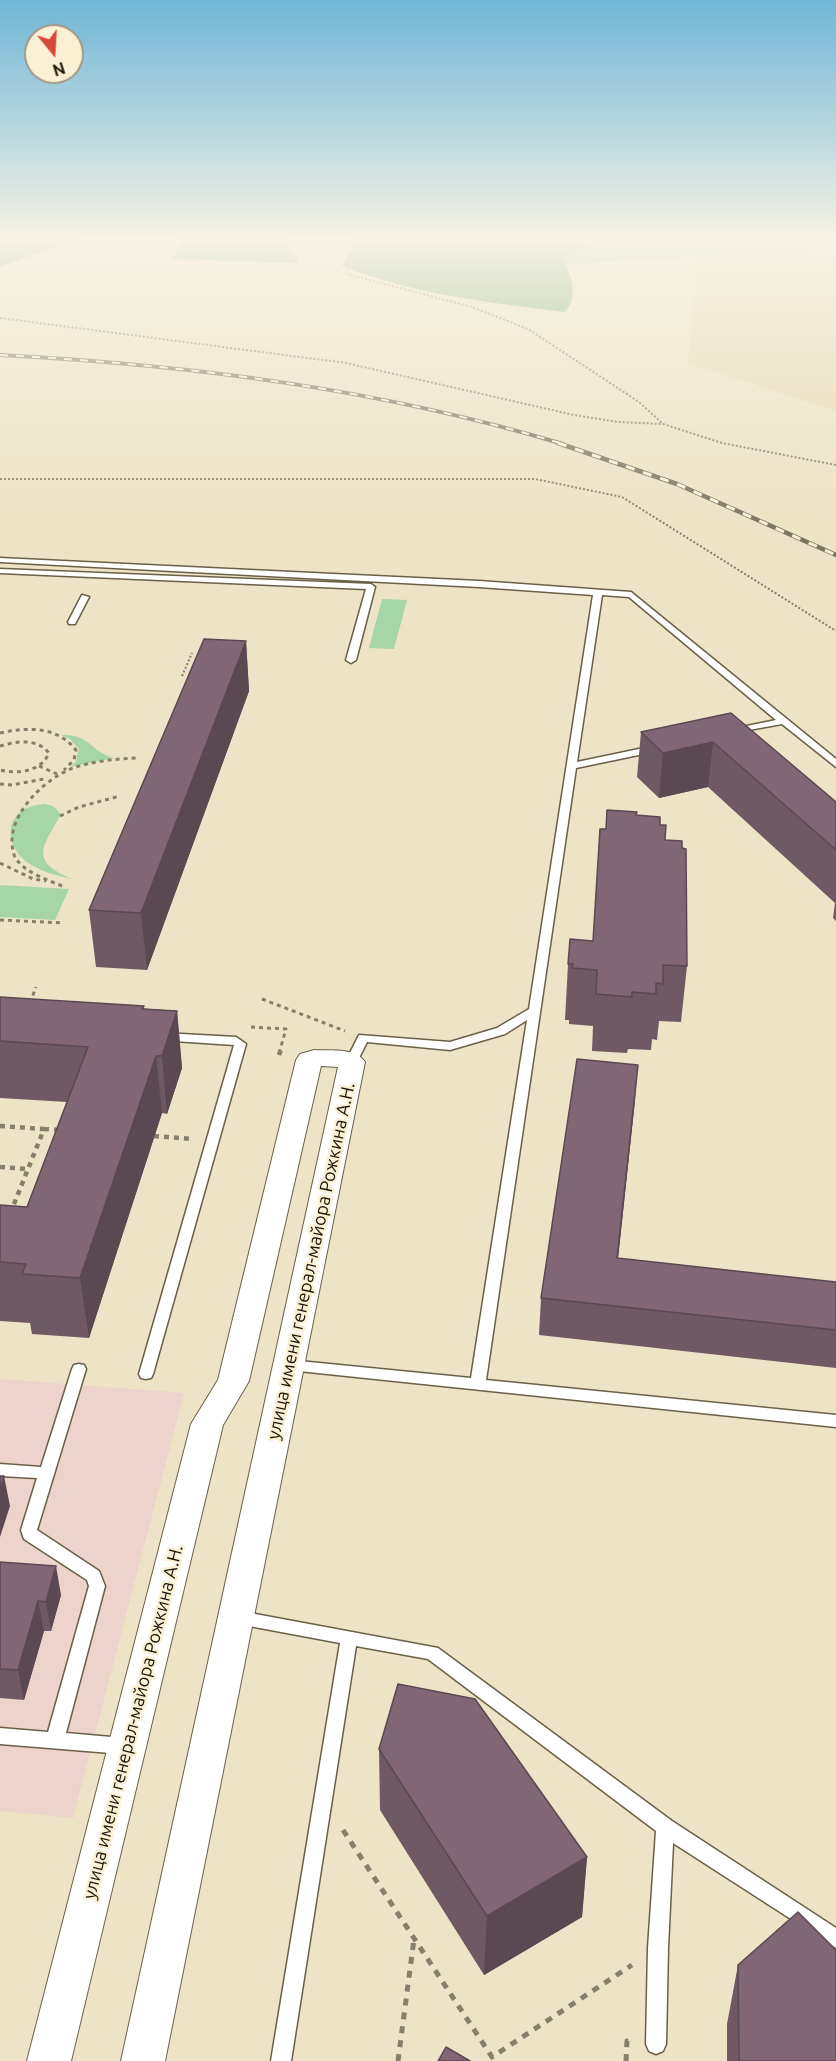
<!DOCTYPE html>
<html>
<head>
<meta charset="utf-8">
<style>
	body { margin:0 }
	#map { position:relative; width:836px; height:2061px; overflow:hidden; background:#ede3c6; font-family:Ubuntu,sans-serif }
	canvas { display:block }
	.north { position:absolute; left:24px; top:24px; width:60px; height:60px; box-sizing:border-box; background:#faf0d3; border:2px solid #a09883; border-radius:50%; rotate:162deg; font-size:16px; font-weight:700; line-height:24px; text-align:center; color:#18140a }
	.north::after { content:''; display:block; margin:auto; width:21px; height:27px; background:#d5483a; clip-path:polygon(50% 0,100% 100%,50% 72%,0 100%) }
</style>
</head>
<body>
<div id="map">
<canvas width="836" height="2061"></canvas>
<div class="north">N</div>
</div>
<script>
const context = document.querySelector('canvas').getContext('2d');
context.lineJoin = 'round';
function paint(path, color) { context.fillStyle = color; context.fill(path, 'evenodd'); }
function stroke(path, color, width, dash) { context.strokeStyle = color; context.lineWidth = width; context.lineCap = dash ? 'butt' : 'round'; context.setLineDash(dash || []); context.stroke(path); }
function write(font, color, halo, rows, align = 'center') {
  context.font = font + ' Ubuntu,sans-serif'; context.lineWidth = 5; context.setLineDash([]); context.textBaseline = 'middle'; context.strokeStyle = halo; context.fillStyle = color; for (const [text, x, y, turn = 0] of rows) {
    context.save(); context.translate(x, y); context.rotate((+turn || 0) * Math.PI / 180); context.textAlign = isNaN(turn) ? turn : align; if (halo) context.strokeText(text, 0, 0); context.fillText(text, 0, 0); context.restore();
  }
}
const built = new Path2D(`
	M700,239H836V411L688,363Z`);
const education = new Path2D(`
	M0,1379L184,1393L73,1818L0,1811Z`);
const green = new Path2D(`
	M394,239H818L816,248L439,273Z
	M382,599L407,600L394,649L369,648Z
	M61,735C91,734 89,751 114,758L71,767L76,761L79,749L70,739Z
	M44,804L53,806L61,814C44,846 27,860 72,879C55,875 38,871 24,860C0,837 9,806 44,804Z
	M0,885L69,889L55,920L0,917Z`);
const forest = new Path2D(`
	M0,239H77L0,267Z
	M181,239H284L299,263L173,259Z
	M352,239H570L588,247L562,258C572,273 579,297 565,312C490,303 413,294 342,266L352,250Z`);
const pathFar3 = new Path2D(`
	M358,239L349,257L347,274L472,307L528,329L639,402L663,424L722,443L836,465
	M0,318L346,363L574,415L618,422L663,424
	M0,479H535L622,497L836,631
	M182,676L192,653`);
const pathFar2 = new Path2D(`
	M0,733C28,727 57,726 76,750L74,760L64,770
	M0,746C17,741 37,738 49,753C41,772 18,774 0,770
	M39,766L57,774
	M0,784L12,785L44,779
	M60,816L79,807L120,796
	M0,863L33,879L46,881
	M62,886C48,880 23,872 15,857C0,821 43,779 73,768C93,761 116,759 137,758
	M0,920L64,923
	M262,999L345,1031
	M30,1003L36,987
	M251,1027L286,1029L280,1050`);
const pathFar1 = new Path2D(`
	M279,1055L281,1049
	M0,1126L44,1129L12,1209
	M44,1129L61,1130
	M154,1136L193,1139
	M0,1167L28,1169`);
const path = new Path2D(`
	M343,1830L492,2057L632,1965
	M398,2061L414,1939
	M626,2061L627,2041L633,2042`);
const service = new Path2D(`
	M0,558L479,581L631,592L836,759V767L782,724L732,733V729L776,720L629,597L602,595L577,762L653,746L658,749L653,752L576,768L486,1380L836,1415V1427L289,1370L284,1369L282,1365L284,1361L289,1360L471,1378L527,1020L505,1034L450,1050L367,1042L356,1064L352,1065L346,1061L359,1035L450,1042L497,1028L529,1009L593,595L479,587L0,562Z
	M0,569L371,584L375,587L356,660L351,663L346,660L366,589L0,573Z
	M82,595L89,597L75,624H69L68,622Z
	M163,1033L236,1037L246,1044L153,1374L151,1378L146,1379L141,1378L139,1374L234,1045L159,1040L157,1037L159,1034Z
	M79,1364L84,1365L86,1369L37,1530L99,1571L105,1586L66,1733L123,1738L129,1740L132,1746L129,1752L123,1754L0,1744V1728L48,1732L89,1586L87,1580L24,1539L21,1530L37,1478L0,1476V1464L41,1467L72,1369L74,1365Z
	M239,1611L438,1648L672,1821L836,1928V1948L673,1843L668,1948L666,2044L663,2051L656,2054L649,2051L646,2044L648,1948L656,1831L428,1659L356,1646L291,2061H271L340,1643L233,1623L231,1618L233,1613Z`);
const minor = new Path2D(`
	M314,1050C330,1051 355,1047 365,1062L165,2061H121L338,1067L321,1066L249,1381L223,1425L71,2061H27L191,1424L218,1380L296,1060L300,1054Z`);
const railFar1 = new Path2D(`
	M0,355C191,365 379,389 563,444`);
const rail = new Path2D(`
	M558,443L677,484L836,555`);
const wall = new Path2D(`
	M246,641L249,691L147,970L96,967L89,910Z
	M731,713L836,802V921L833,918L835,903L708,787L659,798L637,777L641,732Z
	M636,815L660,825L665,840L687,966L681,1022L659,1021L657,1040L652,1039L651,1050L628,1049L627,1053L592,1051L593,1026L569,1024V1020H565L568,964L593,941L606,829Z
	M0,997L177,1011L182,1068L167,1114L162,1113L89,1338L32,1334L30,1323L0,1321V1205L27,1207L67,1102L0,1098Z
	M635,1100L618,1259L836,1282V1368L539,1335L541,1298Z
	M0,1562L61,1595L51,1631H44L24,1700L0,1698Z
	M379,1749L587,1857L582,1917L484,1975L380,1810Z
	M738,1965L836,2061H727V2024Z`);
const shadedWall = new Path2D(`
	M246,641L249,691L147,970L141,913Z
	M713,742L708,787L659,798L663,753Z
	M177,1011L182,1068L167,1114L162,1056Z
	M156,1056L162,1113L89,1338L80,1278Z
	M638,1065L635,1100L614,1295L617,1258Z
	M4,1476L10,1506L0,1537V1490Z
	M56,1566L61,1595L51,1631L46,1602Z
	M38,1601L44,1631L24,1700L18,1670Z
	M587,1857L582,1917L484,1975L487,1916Z`);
const building = new Path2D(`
	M204,639L246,641L141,913L89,910Z
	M731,713L836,802V850L713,742L663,753L641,732Z
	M607,810L637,812L636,815L660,817V825H666L665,840L682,841V848L686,849L687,966L663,965V984L656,983V994L632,992V997L596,994L597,970L572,968L573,964H568L570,939L593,941L600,829H606Z
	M0,997L144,1006L142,1009L177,1011L162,1056H156L80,1278L22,1274L26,1264L0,1262V1205L27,1207L88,1047L0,1041Z
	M577,1059L638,1065L617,1258L836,1282V1330L541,1298Z
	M0,1476H4L0,1490Z
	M0,1562L56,1566L46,1602L38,1601L18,1670L0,1669Z
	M398,1684L475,1699L587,1857L487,1916L379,1749Z
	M798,1912L836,1950V2061H739L738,1965Z
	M446,2047L470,2061H438Z`);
const nearStreetnames = [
	["улица имени генерал-майора Рожкина А.Н.",311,1261,-78],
	["улица имени генерал-майора Рожкина А.Н.",133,1722,-76]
];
paint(built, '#e6d9b5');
paint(education, '#ecd3cb');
paint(green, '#a6d5a7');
paint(forest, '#78ad7b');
stroke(service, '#696047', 3);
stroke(minor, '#696047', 2);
stroke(pathFar3, '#867f6b', 2, [2, 2]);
stroke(pathFar2, '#867f6b', 3, [4, 4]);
stroke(pathFar1, '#867f6b', 4.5, [5, 5]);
stroke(path, '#867f6b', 5, [7, 7]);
paint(service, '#fff');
paint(minor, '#fff');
stroke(railFar1, '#7b7562', 4);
stroke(rail, '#7b7562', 4.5);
stroke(railFar1, '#faf0d3', 2, [8]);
stroke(rail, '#faf0d3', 3, [9]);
paint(wall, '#6f5965');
paint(shadedWall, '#5a4853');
paint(building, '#816776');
stroke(building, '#5a4853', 1.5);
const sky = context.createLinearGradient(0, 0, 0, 528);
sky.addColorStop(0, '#6fb6d6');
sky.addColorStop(0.45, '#f7f2e5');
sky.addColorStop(1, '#f7f2e500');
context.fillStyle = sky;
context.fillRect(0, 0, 836, 528);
write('18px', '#18140a', '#faf0d3', nearStreetnames);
</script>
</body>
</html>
